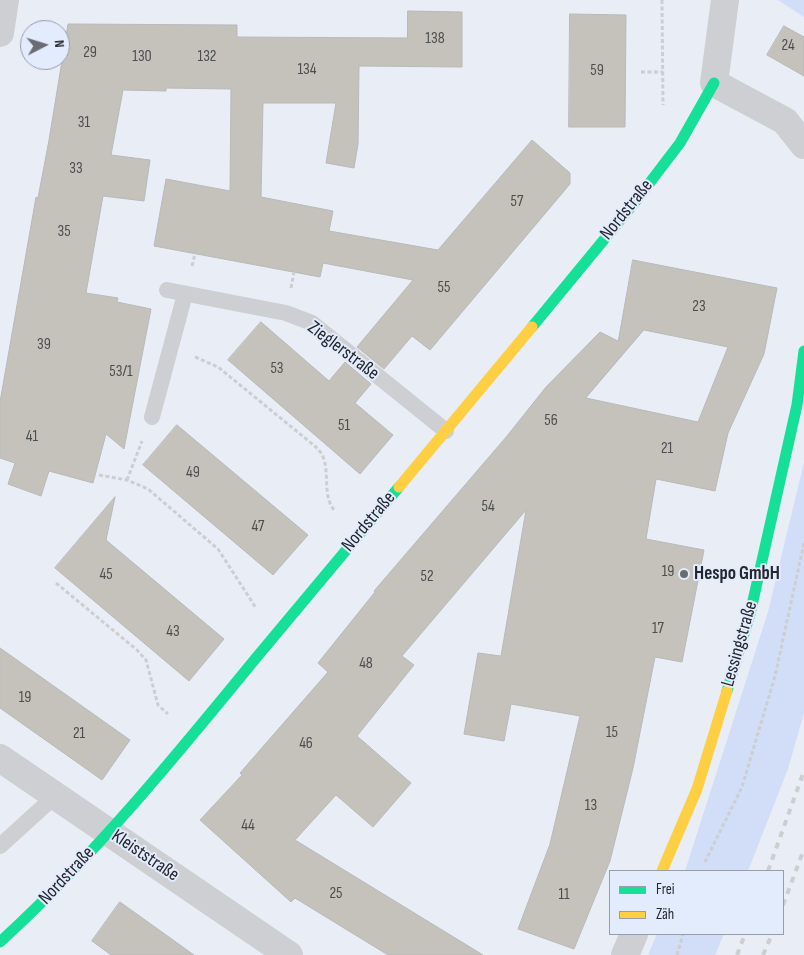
<!DOCTYPE html>
<html>
<head>
<meta charset="utf-8">
<style>
	body { margin:0 }
	#map { position:relative; width:804px; height:955px; overflow:hidden; background:#e9edf6; font-family:"Sofia Sans Condensed",sans-serif }
	canvas { display:block }
	.legend { position:absolute; left:609px; top:870px; width:175px; height:65px; box-sizing:border-box; background:#e3ecfc; border:1px solid #979da9; margin:0; padding:6px 9px; list-style:none; font-size:15px; color:#24272d }
	.legend li { display:flex; align-items:center; gap:10px; height:25px }
	.legend b { width:25px; border:1px solid #979da9 }
	.north { position:absolute; left:20px; top:20px; width:50px; height:50px; box-sizing:border-box; background:#e3ecfc; border:1px solid #979da9; border-radius:50%; rotate:85deg; font-size:14px; font-weight:700; line-height:20px; text-align:center; color:#24272d }
	.north::after { content:''; display:block; margin:auto; width:18px; height:22px; background:#696c73; clip-path:polygon(50% 0,100% 100%,50% 72%,0 100%) }
</style>
</head>
<body>
<div id="map">
<canvas width="804" height="955"></canvas>
<ul class="legend">
<li><b style="height:6px;background:#16e098"></b>Frei</li>
<li><b style="height:6px;background:#ffcf43"></b>Zäh</li>
</ul>
<div class="north">N</div>
</div>
<script>
const context = document.querySelector('canvas').getContext('2d');
context.lineJoin = 'round';
function paint(path, color) { context.fillStyle = color; context.fill(path, 'evenodd'); }
function stroke(path, color, width, dash) { context.strokeStyle = color; context.lineWidth = width; context.lineCap = dash ? 'butt' : 'round'; context.setLineDash(dash || []); context.stroke(path); }
function write(font, color, halo, rows, align = 'center') {
  context.font = font + ' "Sofia Sans Condensed",sans-serif'; context.lineWidth = 4; context.setLineDash([]); context.textBaseline = 'middle'; context.strokeStyle = halo; context.fillStyle = color; for (const [text, x, y, turn = 0] of rows) {
    context.save(); context.translate(x, y); context.rotate((+turn || 0) * Math.PI / 180); context.textAlign = isNaN(turn) ? turn : align; if (halo) context.strokeText(text, 0, 0); context.fillText(text, 0, 0); context.restore();
  }
}
const green = new Path2D(`
	M778,0H804V17Z
	M804,462V713L788,769L748,871H685L768,612Z
	M657,934H724L715,955H648Z`);
const building = new Path2D(`
	M408,11L462,12V67L359,66L358,144L354,168L326,163L336,103H263L261,197L333,211L329,231L438,250L532,140L570,173V184L430,350L412,336L384,369L357,347L413,280L323,263L320,277L154,246L166,179L230,191L231,89L166,88V91L123,90L111,155L150,160L144,201L103,196L86,293L118,298L117,302L151,309L124,449L106,434L93,483L49,471L41,496L8,484L15,463L0,458V402L36,197L38,198L49,140L68,24L237,25V37L407,38Z
	M570,14L626,15L625,127H569Z
	M784,26L804,37V76L767,55Z
	M633,260L777,288L764,354L728,433L715,491L656,479L646,539L704,550L682,662L655,657L633,768L610,861L574,949L518,929L550,844L580,716L511,704L504,741L464,734L478,653L501,656L526,510L402,656L414,665L357,736L411,783L373,827L336,795L295,840L483,955H388L295,898L291,902L200,820L242,775L240,773L328,672L318,663L375,592L374,591L507,436L546,387L600,332L618,341ZM644,330L728,347L698,422L586,398Z
	M261,322L329,381L345,362L371,384L355,403L393,435L360,474L228,360Z
	M177,425L308,535L273,575L143,465Z
	M115,497L106,540L224,639L189,681L55,568Z
	M0,648L130,740L102,780L0,708Z
	M120,902L194,955H111L92,941Z`);
const path = new Path2D(`
	M662,0L663,105
	M641,72H663
	M192,266L195,254
	M291,288L294,272
	M195,357L218,367L316,447C318,450 322,453 323,457C330,474 322,497 335,511
	M99,475L127,480L148,489L218,549L256,608
	M127,480L142,441
	M56,583L137,650L146,660L158,705L168,714
	M705,862L742,787L775,676L804,543
	M677,955L683,934`);
const lane = new Path2D(`
	M167,290L286,313L312,323L446,431
	M152,417L185,294
	M0,846L55,796`);
const street = new Path2D(`
	M725,0L714,83L785,121L804,145
	M0,33L5,0
	M0,758L289,955
	M625,955L634,934`);
const fast = new Path2D(`
	M532,327L635,202L680,143L714,83
	M727,691L750,614L797,405L804,351
	M0,942C94,856 175,757 256,658C303,601 351,544 399,487`);
const slow = new Path2D(`
	M399,487L532,327
	M662,871L697,789L727,691`);
const rail = new Path2D(`
	M768,871L804,771
	M783,905L804,849
	M737,955L745,934
	M763,955L772,934`);
const markers = [
	[684,574,5,"#696c73"]
];
const numberNames = [
	["138",435,39],
	["24",788,46],
	["29",90,53],
	["130",142,57],
	["132",207,57],
	["134",307,70],
	["59",597,71],
	["31",84,123],
	["33",76,169],
	["57",517,202],
	["35",64,232],
	["55",444,288],
	["23",699,307],
	["39",44,345],
	["53",277,369],
	["53/1",121,372],
	["56",551,421],
	["51",344,426],
	["41",32,437],
	["21",667,449],
	["49",193,473],
	["54",488,507],
	["47",258,527],
	["19",668,572],
	["45",106,575],
	["52",427,577],
	["17",658,629],
	["43",173,632],
	["48",366,664],
	["19",25,698],
	["15",612,733],
	["21",79,734],
	["46",306,744],
	["13",591,806],
	["44",248,826],
	["25",336,894],
	["11",564,895]
];
const streetNames = [
	["Nordstraße",627,210,-51],
	["Zieglerstraße",343,351,37],
	["Nordstraße",369,522,-50],
	["Lessingstraße",740,644,-74],
	["Kleiststraße",145,856,34],
	["Nordstraße",67,876,-47]
];
const poiNames = [
	["Hespo GmbH",694,574]
];
paint(green, '#d2def7');
paint(building, '#c4c2ba');
stroke(building, '#b9b9ba', 1);
stroke(path, '#ccced2', 3, [4, 2.5]);
stroke(lane, '#cecfd2', 16);
stroke(street, '#cecfd2', 28);
stroke(fast, '#16e098', 11);
stroke(slow, '#ffcf43', 11);
stroke(rail, '#ccced0', 4, [6, 6]);
for (const [x, y, r, color] of markers) { const dot = new Path2D(); dot.arc(x, y, r, 0, 2 * Math.PI); context.fillStyle = color; context.fill(dot); stroke(dot, '#e3ecfc', 2); }
write('16px', '#4c4e50', null, numberNames);
write('19px', '#24272d', '#e3ecfc', streetNames);
write('bold 19px', '#24272d', '#e3ecfc', poiNames, 'left');
</script>
</body>
</html>
